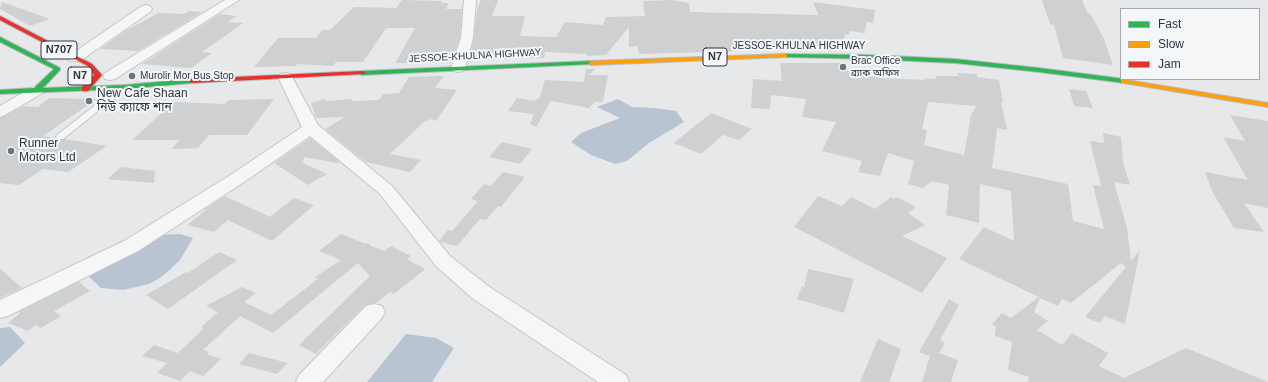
<!DOCTYPE html>
<html>
<head>
<meta charset="utf-8">
<style>
	body { margin:0 }
	#map { position:relative; width:1268px; height:382px; overflow:hidden; background:#e6e8ea; font-family:Arial,sans-serif }
	canvas { display:block }
	.legend { position:absolute; left:1120px; top:8px; width:140px; height:72px; box-sizing:border-box; background:#f4f6f8; border:1px solid #a5a9af; margin:0; padding:5px 7px; list-style:none; font-size:12px; color:#2e3542 }
	.legend li { display:flex; align-items:center; gap:8px; height:20px }
	.legend b { width:20px; border:1px solid #a5a9af }
</style>
</head>
<body>
<div id="map">
<canvas width="1268" height="382"></canvas>
<ul class="legend">
<li><b style="height:5px;background:#30b455"></b>Fast</li>
<li><b style="height:5px;background:#ff9f0a"></b>Slow</li>
<li><b style="height:5px;background:#e5322d"></b>Jam</li>
</ul>
</div>
<script>
const context = document.querySelector('canvas').getContext('2d');
context.lineJoin = 'round';
function paint(path, color) { context.fillStyle = color; context.fill(path, 'evenodd'); }
function stroke(path, color, width, dash) { context.strokeStyle = color; context.lineWidth = width; context.lineCap = dash ? 'butt' : 'round'; context.setLineDash(dash || []); context.stroke(path); }
function write(font, color, halo, rows, align = 'center') {
  context.font = font + ' Arial,"Noto Sans Bengali",sans-serif'; context.lineWidth = 4; context.setLineDash([]); context.textBaseline = 'middle'; context.strokeStyle = halo; context.fillStyle = color; for (const [text, x, y, turn = 0] of rows) {
    context.save(); context.translate(x, y); context.rotate((+turn || 0) * Math.PI / 180); context.textAlign = isNaN(turn) ? turn : align; if (halo) context.strokeText(text, 0, 0); context.fillText(text, 0, 0); context.restore();
  }
}
const water = new Path2D(`
	M618,99L632,107L654,108L676,111L684,122L649,143L627,161L615,164L591,155L571,142L581,133L620,118L597,107Z
	M180,234L193,238L180,260L163,276L149,284L123,290L101,288L84,272L152,235Z
	M10,327L25,343L0,367V328Z
	M406,334L436,338L454,348L432,382H367Z`);
const building = new Path2D(`
	M402,0L443,1L441,3H449L446,9H462L460,38L451,62L395,63L415,28H386L363,62H336L333,66L296,64L297,66L254,67L278,38H316L322,30H330L354,7L396,8Z
	M481,0H498L492,16H525L520,36L556,37L565,22L603,25L606,17L645,16L643,1L672,0L689,3L690,12L818,15L813,2L875,10L873,23L867,22L864,33L850,31L849,35L845,34L844,41L832,40L836,50L750,49L740,51L639,54L637,46L629,47V27L606,55L587,56V54L545,52L544,58L469,59L474,38L477,9Z
	M1042,0H1082L1087,12L1091,15L1104,39L1113,65L1063,58L1054,25L1050,24Z
	M2,2L50,19L30,26L0,9Z
	M189,11L202,12L138,51L100,49L127,30L159,13L184,14Z
	M220,14L237,16L227,22L243,23L202,52L212,53L191,68L142,64Z
	M780,63H840L843,70L856,72V74L880,78L925,80L924,78L937,79L935,76H959L957,73L977,74V77L999,80L1003,102H1001L1007,130L997,128L992,168L1068,184L1073,221L1104,229L1093,185L1101,186L1090,141L1104,143L1103,133L1121,137L1123,163L1130,185L1114,182L1127,228L1131,261L1140,250L1125,324L1105,316L1100,323L1085,317L1126,267L1121,263L1071,303L1062,299L1058,306L1040,298L1034,312L1048,321L1037,330L1062,345L1072,333L1108,353L1099,366L1124,378L1186,348L1268,382H1028L1029,377L1008,370L1012,342L995,336L996,327L992,324L1002,313L1011,318L1039,297L959,259L984,227L1014,241L1011,191L980,184L979,223L946,215L949,185L932,181L923,188L908,184L914,161L888,153L880,176L858,172L862,161L822,151L836,122L802,117L806,99L771,95L770,109L751,108L753,79L782,81ZM928,102L976,106L971,115L964,155L924,145L927,130L922,129Z
	M586,69H595L589,75H608L603,102H595L589,108L551,101L536,127L530,124L534,114L508,111L517,98L535,101L536,99H539L545,80L584,82Z
	M444,76L435,88L457,90L436,121L431,119L424,122L390,154L421,160L410,172L366,162L325,129L345,117L316,118L311,103L325,99L326,101L352,99V101L379,100L383,94L399,93L409,77Z
	M1069,89L1086,91L1093,108L1074,106Z
	M49,98L97,99L43,136L55,138L57,140L65,139L107,146L68,172L43,169L19,185L0,183V118L23,106L38,107Z
	M274,99L247,135H209L198,148L172,149L179,140H132L174,102L225,104L229,100Z
	M711,113L752,129L739,140L723,135L701,154L674,143Z
	M1230,115L1268,121V208L1244,203L1264,232L1234,228L1213,193L1205,172L1248,180L1223,137L1245,141Z
	M310,138L340,162L337,163L304,157L303,163L327,174L308,185L274,163Z
	M502,142L532,149L520,164L489,157Z
	M121,167L155,171L154,183L107,179Z
	M503,172L525,177L501,207L498,206L486,220L480,219L457,246L440,242L439,241L448,230L452,231L478,201L471,199L484,184L491,186Z
	M225,196L270,217L294,198L314,205L272,241L228,220L214,232L187,225L206,210L205,209Z
	M818,196L842,206L851,197L875,209L891,197L894,199L897,197L916,207L908,213L925,225L902,236L947,258L922,293L794,227Z
	M341,234L366,244L368,243L371,246L385,251L391,246L411,256L407,259L425,269L394,294L390,292L376,303L365,305L316,354L299,345L370,276L358,263L273,333L240,316L203,350L209,352L207,354L221,359L203,376L190,371L180,381L157,373L167,363L142,356L154,345L178,353L204,328L201,327L218,312L206,306L242,287L256,293L244,302L271,315L318,279L315,277L341,260L319,251Z
	M219,252L237,260L168,309L146,295L186,272L188,273Z
	M0,269L22,288L0,298Z
	M808,269L854,279L844,313L797,299L802,286L804,287Z
	M79,282L90,291L54,311L61,316L41,328L36,325L28,331L8,323L20,313L19,312Z
	M949,299L959,305L940,340L945,343L939,353L958,360L951,382H922L930,356L919,352Z
	M878,339L901,349L889,382H860Z
	M249,353L288,363L277,374L239,364Z`);
const lane = new Path2D(`
	M121,85H124L128,87L63,139H57L56,137L57,135Z`);
const street = new Path2D(`
	M225,0H239L115,79L110,80L105,79L103,76L105,73Z
	M464,0H476L473,38L465,68L463,71L458,72L453,71L451,68L461,38Z
	M146,5L150,6L152,9L150,12L80,61H70L68,58L70,55L142,6Z
	M285,73L290,74L292,77L318,125L392,186L450,256L488,286L626,375L629,382H598L472,298L436,266L380,194L310,136L244,182L138,251L8,316L0,318V300L124,241L232,174L302,127L278,77L280,74Z
	M36,87L41,88L43,91L41,94L5,115L0,117V106L31,88Z
	M374,304L382,306L385,312L382,318L323,382H296L299,375L366,306Z`);
const fast = new Path2D(`
	M0,37L60,68V70L43,88L124,85L192,79L196,81L192,83L124,89L0,94V90L34,88L54,69L0,42Z
	M785,54L870,55L955,59L1039,68L1125,79L1128,81L1124,83L1039,72L955,63L870,59L783,57V55Z
	M591,61L593,62V64L362,75L358,73L362,71Z`);
const slow = new Path2D(`
	M785,54L787,55V57L591,65L588,63L591,61Z
	M1121,79L1268,103V107L1124,83H1121Z`);
const jam = new Path2D(`
	M0,16L92,64L102,75L88,91H82V87L94,75L88,66L0,20Z
	M362,71L366,73L364,74L192,83L188,81L192,79Z`);
const markers = [
	[843,67,4,"#6e747d"],
	[132,76,4,"#6e747d"],
	[89,101,4,"#6e747d"],
	[11,151,4,"#6e747d"]
];
const farStreetnames = [
	["JESSOE-KHULNA HIGHWAY",799,46],
	["JESSOE-KHULNA HIGHWAY",475,56,-3]
];
const farPoinames = [
	["Brac Office",851,61],
	["ব্র্যাক অফিস",851,73],
	["Murolir Mor Bus Stop",140,76]
];
const shields = [
	[59,50,36],
	[715,57,24],
	[80,76,24]
];
const shieldNames = [
	["N707",59,50],
	["N7",715,57],
	["N7",80,76]
];
const poiNames = [
	["New Cafe Shaan",97,94],
	["নিউ ক্যাফে শান",97,108],
	["Runner",19,144],
	["Motors Ltd",19,158]
];
paint(water, '#b8c4d2');
paint(building, '#ced0d2');
stroke(lane, '#c4c6c8', 2);
stroke(street, '#c4c6c8', 2);
stroke(fast, '#b8bbbe', 2);
stroke(slow, '#b8bbbe', 2);
stroke(jam, '#b8bbbe', 2);
paint(lane, '#f5f6f6');
paint(street, '#f5f6f6');
paint(fast, '#30b455');
paint(slow, '#ff9f0a');
paint(jam, '#e5322d');
for (const [x, y, r, color] of markers) { const dot = new Path2D(); dot.arc(x, y, r, 0, 2 * Math.PI); context.fillStyle = color; context.fill(dot); stroke(dot, '#f4f6f8', 1.5); }
write('10px', '#2e3542', '#f4f6f8', farStreetnames);
write('10px', '#2e3542', '#f4f6f8', farPoinames, 'left');
for (const [x, y, w] of shields) { const box = new Path2D(); box.roundRect(x - w / 2, y - 9, w, 18, 3); context.fillStyle = '#f4f6f8'; context.fill(box); stroke(box, '#2e3542', 1); }
write('bold 11px', '#2e3542', null, shieldNames);
write('12px', '#2e3542', '#f4f6f8', poiNames, 'left');
</script>
</body>
</html>
